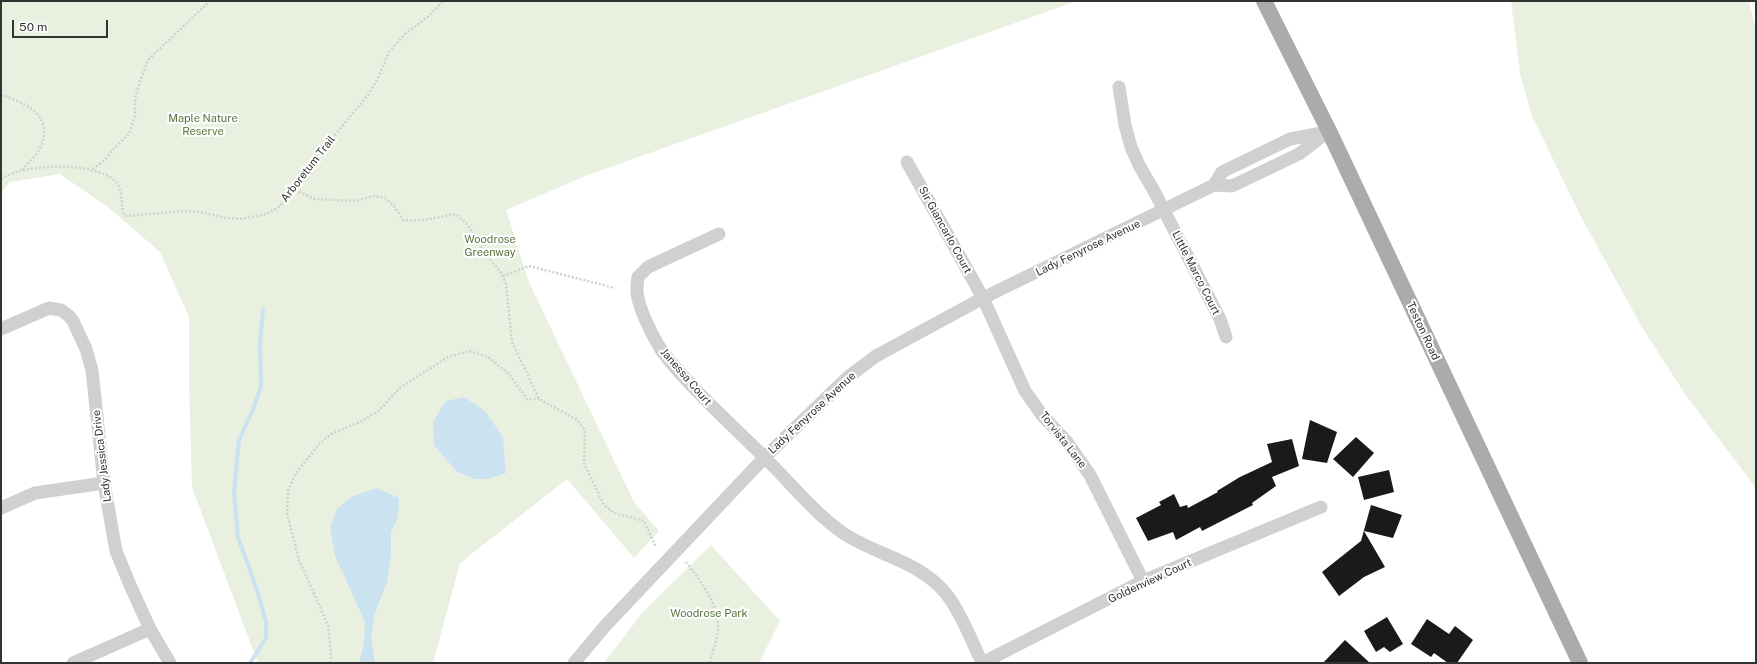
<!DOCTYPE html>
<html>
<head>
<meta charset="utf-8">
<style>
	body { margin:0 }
	#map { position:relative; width:1757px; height:664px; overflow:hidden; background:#fff; font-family:"Public Sans",sans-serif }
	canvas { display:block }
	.frame { position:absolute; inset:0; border:2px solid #333; pointer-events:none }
	.scale { position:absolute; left:12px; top:20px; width:96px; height:18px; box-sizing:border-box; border:2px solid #333; border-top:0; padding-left:5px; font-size:12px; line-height:14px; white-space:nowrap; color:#333; -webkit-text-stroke:3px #fff; paint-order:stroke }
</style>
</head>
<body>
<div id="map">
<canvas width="1757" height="664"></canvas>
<div class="frame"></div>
<div class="scale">50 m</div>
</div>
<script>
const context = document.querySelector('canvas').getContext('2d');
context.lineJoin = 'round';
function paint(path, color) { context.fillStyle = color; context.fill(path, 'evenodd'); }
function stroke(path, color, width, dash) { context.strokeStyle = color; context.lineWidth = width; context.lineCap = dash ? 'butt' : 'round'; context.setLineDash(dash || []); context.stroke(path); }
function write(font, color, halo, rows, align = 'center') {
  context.font = font + ' "Public Sans",sans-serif'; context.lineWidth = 4; context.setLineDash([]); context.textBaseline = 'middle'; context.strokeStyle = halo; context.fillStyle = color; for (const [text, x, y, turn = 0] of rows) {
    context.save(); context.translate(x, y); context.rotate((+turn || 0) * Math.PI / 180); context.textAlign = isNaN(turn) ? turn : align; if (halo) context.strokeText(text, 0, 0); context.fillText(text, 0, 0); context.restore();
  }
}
const green = new Path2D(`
	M1,1H1077L588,175L506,210L529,282L587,404L634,502L659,531L634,558L567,479L460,563L433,663H258L192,487L189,380V317L160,252L109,208L60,174L10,182L3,190L1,198Z
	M1511,1H1749L1756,30V488L1685,394L1643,329L1581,217L1532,116L1520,74Z
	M711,545L780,621L759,663H604L642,613Z`);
const water = new Path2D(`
	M464,397L485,411L503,437L506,473L488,479H475L457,472L434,445L433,422L446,401Z
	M377,488L399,498L398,517L391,532V557L387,582L375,613L371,638L375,663H359L364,643L365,622L335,556L330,527L337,509L351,497Z`);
const stream = new Path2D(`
	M250,663L266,638V622L258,593L238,537L234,493L239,440L253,410L261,386L260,343L263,309`);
const building = new Path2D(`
	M1310,420L1337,432L1327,463L1302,459Z
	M1356,437L1374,453L1353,477L1333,459Z
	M1292,439L1299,466L1272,477L1276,486L1252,503L1253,505L1202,531L1200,527L1176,540L1173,532L1148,541L1136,518L1161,505L1159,502L1174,494L1180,507L1187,505L1188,508L1218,492L1217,491L1240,477L1272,462L1267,444Z
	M1389,470L1394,492L1364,500L1358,477Z
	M1371,505L1402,515L1393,538L1364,531L1385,567L1364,577L1339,596L1322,572L1361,541Z
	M1387,617L1403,644L1390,652L1384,647L1376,652L1364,631Z
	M1427,619L1449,634L1455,626L1473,640L1457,663H1448L1434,653L1431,657L1411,644Z
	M1345,640L1370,663H1323Z`);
const path = new Path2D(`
	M1,95C25,102 54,116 41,146C38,154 28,163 22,170
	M93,169L105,160L115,147L129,134L135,116V99L139,84L148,60L210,1
	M1,179C23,163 97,161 116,182C124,192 120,204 124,215L127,216L184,211L201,212L225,218L240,219L267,214L280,206L306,170L368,95L378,78L389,52L405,34L429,16L443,1
	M292,188L314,199L356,201L373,196L385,198L394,206L403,220C421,222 438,217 456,214L468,225L485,254L500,271L506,284L512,342L539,399L577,420L585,430L584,463L604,505L614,513L644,521L656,547
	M503,276L529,266L615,288
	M686,562C701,582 719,603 718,630C717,641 712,653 710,663
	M330,663L331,656L328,625L299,560L287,513L288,491L296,473L319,444L331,434L360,422L378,411L401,387L448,357L470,351L488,357L509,374L527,399H539`);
const minor = new Path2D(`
	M1119,87L1125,125L1131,147L1139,165L1154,191L1220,319L1226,337
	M907,162L983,298L1025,391L1042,415L1067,442L1090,475L1143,581
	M1214,185L1222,172L1290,139L1327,132
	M719,234L648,267L638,277C637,282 637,287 637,292C638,307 652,335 660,348C669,362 682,375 693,387C716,411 741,434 764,457C790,482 813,512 843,533C874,554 912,559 940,587C957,603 972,641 982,663
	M1,329L49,308L61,310L69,316L73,321L86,349L92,370L104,483L116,551L130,585L150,629L170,663
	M1,508L35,493L104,483
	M73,663L150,629
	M574,663L606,625L765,457L848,377L876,356L983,298L1214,185L1232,186L1299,154L1329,131
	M982,663L1143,581L1321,507`);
const major = new Path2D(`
	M1264,1L1329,131L1580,663`);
const parkNames = [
	["Maple Nature",203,119],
	["Reserve",203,132],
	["Woodrose",490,240],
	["Greenway",490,253],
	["Woodrose Park",709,614]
];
const streetNames = [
	["Arboretum Trail",308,169,-52],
	["Sir Giancarlo Court",945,230,61],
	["Lady Fenyrose Avenue",1088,248,-26],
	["Little Marco Court",1196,273,63],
	["Teston Road",1423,331,65],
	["Janessa Court",686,377,49],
	["Lady Fenyrose Avenue",812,413,-43],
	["Torvista Lane",1063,440,52],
	["Lady Jessica Drive",102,456,-97],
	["Goldenview Court",1150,581,-25]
];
paint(green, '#e9f0e0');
paint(water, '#cbe3f1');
stroke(stream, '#cbe3f1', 4);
paint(building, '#1a1a1a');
stroke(path, '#d0d0d0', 2.5, [2, 2]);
stroke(minor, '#d0d0d0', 13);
stroke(major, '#ababab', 16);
write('11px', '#56743a', '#fff', parkNames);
write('11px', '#333', '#fff', streetNames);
</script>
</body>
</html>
